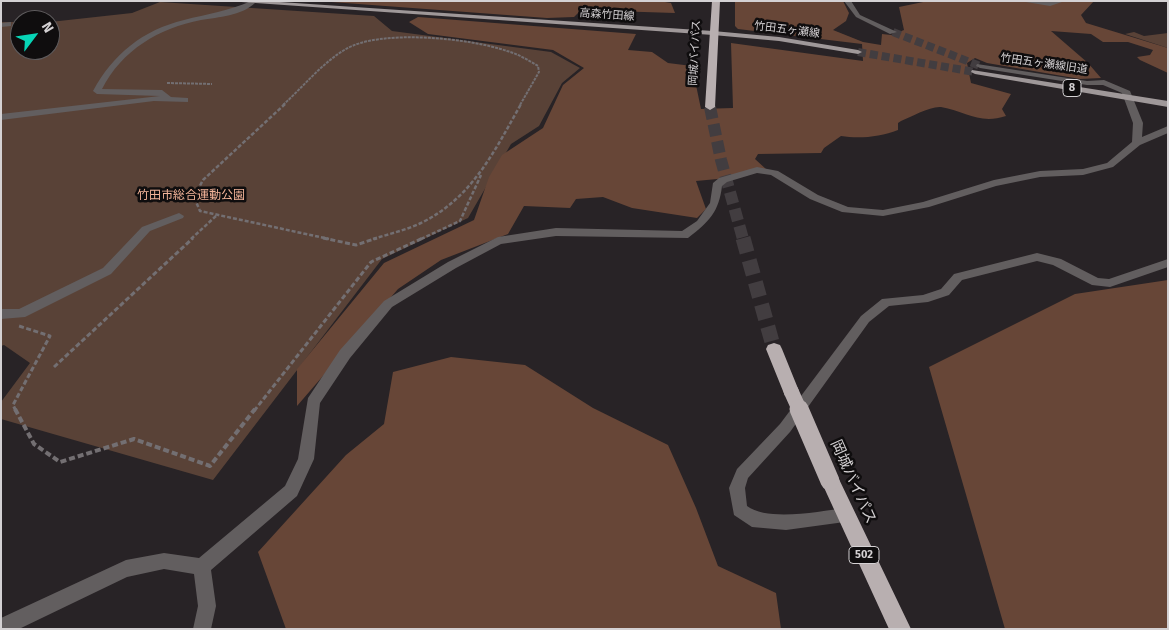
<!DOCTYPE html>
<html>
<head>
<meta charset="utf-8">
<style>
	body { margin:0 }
	#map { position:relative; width:1169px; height:630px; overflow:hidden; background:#282326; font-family:"Fira Sans",sans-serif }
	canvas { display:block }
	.frame { position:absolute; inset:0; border:2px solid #d4d1d3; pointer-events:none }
	.north { position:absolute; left:10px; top:10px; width:50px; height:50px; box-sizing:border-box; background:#0f0d0e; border:1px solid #5e5b5d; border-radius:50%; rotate:59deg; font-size:14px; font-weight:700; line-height:20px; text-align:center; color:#d4d1d3 }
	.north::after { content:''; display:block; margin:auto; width:18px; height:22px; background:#07d5b6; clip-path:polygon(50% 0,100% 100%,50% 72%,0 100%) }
</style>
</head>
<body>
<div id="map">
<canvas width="1169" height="630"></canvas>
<div class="frame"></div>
<div class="north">N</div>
</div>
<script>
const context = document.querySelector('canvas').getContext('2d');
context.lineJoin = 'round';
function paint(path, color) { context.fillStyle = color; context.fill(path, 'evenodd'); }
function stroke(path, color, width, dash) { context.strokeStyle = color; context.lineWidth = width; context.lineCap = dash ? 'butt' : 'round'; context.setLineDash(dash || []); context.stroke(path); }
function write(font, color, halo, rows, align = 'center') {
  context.font = font + ' "Fira Sans","Noto Sans JP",sans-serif'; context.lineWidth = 5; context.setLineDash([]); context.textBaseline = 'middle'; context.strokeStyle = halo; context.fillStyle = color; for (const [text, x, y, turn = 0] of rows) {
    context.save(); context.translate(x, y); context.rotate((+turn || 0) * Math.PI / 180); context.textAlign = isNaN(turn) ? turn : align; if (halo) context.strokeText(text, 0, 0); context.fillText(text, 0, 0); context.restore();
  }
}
const green = new Path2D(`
	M160,2L374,16L392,31L551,52L580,68L562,83L539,126L511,144L468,218L382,259L213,480L1,419V402L30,363L4,345L1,346V22H20V50H50V22L132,13Z
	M1134,32L1144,36L1168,33V48L1125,34Z`);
const forest = new Path2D(`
	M318,1H659L671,3L675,13L581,10L574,17L547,18Z
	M735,1H843L849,13L846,21L833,30L863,42L881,45L882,34L891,35L904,30L899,7L928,1H1094L1081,15L1086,23L1168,48V73L1140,60L1137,57L1150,55L1153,50L1128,42H1103L1091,34L1051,31L1088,63L1101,78L1080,79L987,63L975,58L967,63L971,83L1011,94L1002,109L1006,116C979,125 966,111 941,107C930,106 911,117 901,121L898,123V130C880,137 859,139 841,136L824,148L821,153L758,154L755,159L767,170L728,178L696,181L706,209L697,218L632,208L603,197L576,199L570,208L524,206L508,234L441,260L398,289L297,406V369L384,263L474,220L489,177L502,155L543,128L563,85L584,68L553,50L428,34L409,22L418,17L636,34L628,50L652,52L668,63L692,66L701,109L733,108L731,43L863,61L862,44L738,29L735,26Z
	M1168,280V629H1005L929,367L1075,294Z
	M451,357L525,365L593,408L668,445L696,508L718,566L776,593L781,629H286L258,552L346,455L384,424L393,372Z`);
const minorTunnel = new Path2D(`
	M893,32L980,66`);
const majorTunnel = new Path2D(`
	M858,52L975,72`);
const highwayTunnelFar1 = new Path2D(`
	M710,107L721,160L743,239`);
const highwayTunnel = new Path2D(`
	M743,238L774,349`);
const pathFar3 = new Path2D(`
	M167,83L212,84
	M283,105C303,87 323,62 346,49C380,29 470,38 507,51C518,54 528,60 538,66L539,72L520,105`);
const pathFar2 = new Path2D(`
	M285,104L203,180L194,197L200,211L329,239
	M191,239L216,216
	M373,239C389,234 406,230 421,223C472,198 494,152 521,104
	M421,239L460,221L481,175`);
const pathFar1 = new Path2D(`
	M323,238L356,245L377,238
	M54,367L193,238
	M16,411L13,405L50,336L19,326
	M254,411L371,262L423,238`);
const path = new Path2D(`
	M15,409L34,444L60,462L134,439L210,466L255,409`);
const minor = new Path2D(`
	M251,1L255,3C241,16 219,17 201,20C159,28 122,50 102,89L162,90L171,97L188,98V102L154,101L1,120V114L160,96L97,94L93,91C113,54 143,30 184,20C207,14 229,11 251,1Z
	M844,1H851L860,15L897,32L890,34L856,17Z
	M1020,1H1065L1050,6Z
	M11,22V26L1,27V23Z
	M977,64L1087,81L1104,80L1130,91L1143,123L1142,137L1168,126V133L1140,145L1113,167L1083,175L1040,177L996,186L929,207L883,216L842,212L810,199L771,175L757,173L727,182L722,186C719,212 709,222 688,238L556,236L501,244L456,268L392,307L350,358L320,403L314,459L297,496L211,570L216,606L211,629H193L198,606L194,574L164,569L127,577L19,629H1V618L126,560L164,553L199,558L285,486L298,459L308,398L340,350L384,301L448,262L498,237L556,228L682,231L697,221L710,203L713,183L719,178L757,167L778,171L818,195L848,207L883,210L923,202L994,180L1040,171L1083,169L1107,163L1132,142L1133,123L1122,93L1103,85H1087L980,68L976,66Z
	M179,213L184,216L183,218L150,231L111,274L25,317L1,319V309H19L103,268L142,227Z
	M1037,253L1061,259L1098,278L1109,279L1168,259V267L1110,287L1092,285L1053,265L1037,261L962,280L949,295L928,302L889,306L869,322L790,432L748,478L745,488L747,506C769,522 820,511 846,508L852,511L854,516L852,521L786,530L752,527L734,515L729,488L737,469L780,424L861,316L882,299L923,295L941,289L954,274Z`);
const major = new Path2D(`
	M227,1H265L713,31L779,37L858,50L862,52L858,54L779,41L713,35Z
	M972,70L1168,101V107L975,74L971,72Z`);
const highway = new Path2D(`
	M712,1H720L715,107L710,110L705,107Z
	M774,343L780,345L782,349L799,391L797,396L791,398L785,396L783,391L766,349L768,345Z
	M830,473L837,475L911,629H889L821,481L823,475Z`);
const highwayBridgeFar1 = new Path2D(`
	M791,391L800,411`);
const highwayBridge = new Path2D(`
	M799,409L830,481`);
const farStreetnames = [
	["高森竹田線",607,15,4],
	["竹田五ヶ瀬線",787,30,7],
	["岡城バイパス",695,53,-87],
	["竹田五ヶ瀬線旧道",1044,64,8]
];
const shields = [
	[1072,88,18],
	[864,555,30]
];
const shieldNames = [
	["8",1072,88],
	["502",864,555]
];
const parkNames = [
	["竹田市総合運動公園",191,196]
];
const nearStreetnames = [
	["岡城バイパス",853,482,66]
];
paint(green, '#594237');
paint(forest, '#674637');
stroke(minorTunnel, '#423d40', 8, [8, 4]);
stroke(majorTunnel, '#423d40', 8, [8, 4]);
stroke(highwayTunnelFar1, '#423d40', 12, [12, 5.5]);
stroke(highwayTunnel, '#423d40', 15, [15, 8]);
stroke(pathFar3, '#736f72', 2, [3, 1]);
stroke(pathFar2, '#736f72', 2.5, [4, 2]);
stroke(pathFar1, '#736f72', 3, [5, 2.5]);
stroke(path, '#736f72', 4, [6, 3]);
paint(minor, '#625e5f');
paint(major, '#9f9899');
paint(highway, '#b8afb0');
stroke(highwayBridgeFar1, '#b8afb0', 15);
stroke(highwayBridge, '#b8afb0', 19);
write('11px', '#d4d1d3', '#0f0d0e', farStreetnames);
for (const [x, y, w] of shields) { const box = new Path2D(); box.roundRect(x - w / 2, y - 8.5, w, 17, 4); context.fillStyle = '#0f0d0e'; context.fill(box); stroke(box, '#d4d1d3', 1); }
write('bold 11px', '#d4d1d3', null, shieldNames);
write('12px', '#f3b499', '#0f0d0e', parkNames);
write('15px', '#d4d1d3', '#0f0d0e', nearStreetnames);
</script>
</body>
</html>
